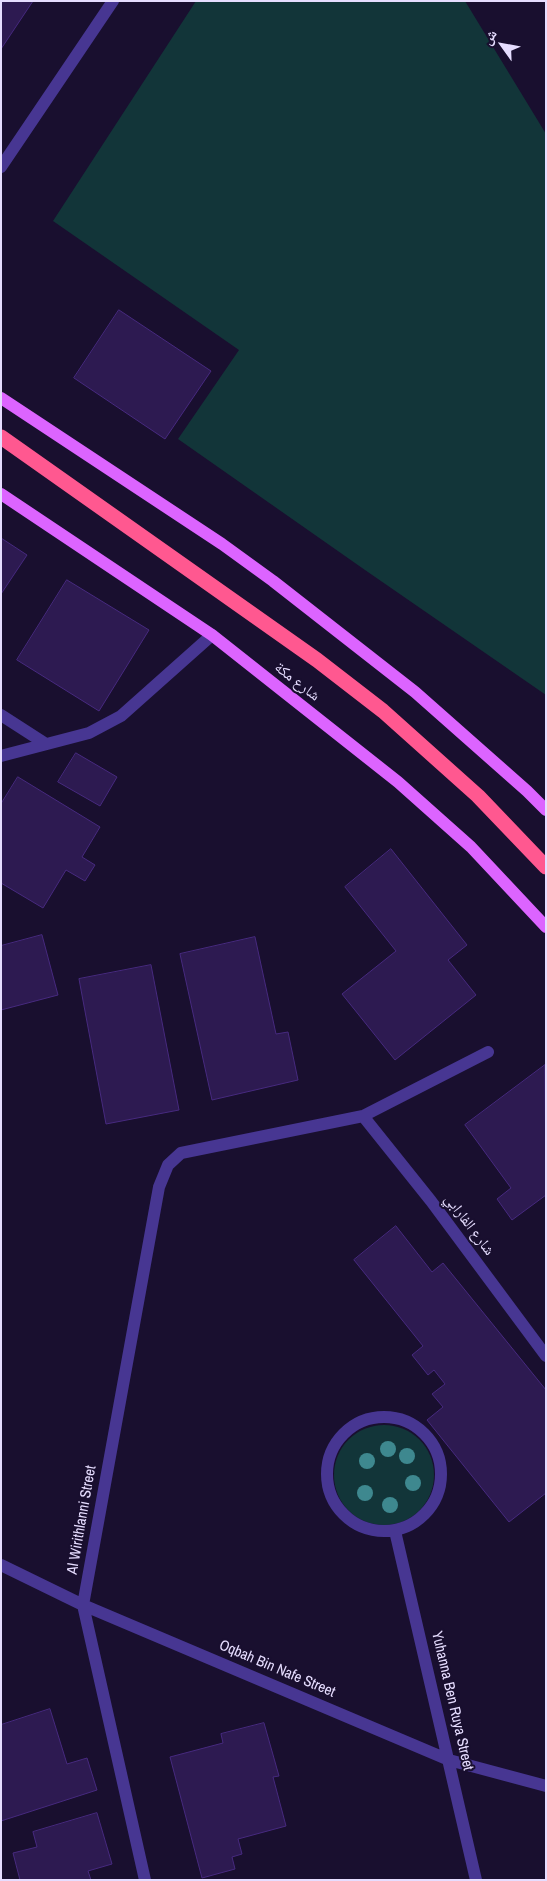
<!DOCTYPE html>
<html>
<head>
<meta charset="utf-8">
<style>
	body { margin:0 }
	#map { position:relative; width:547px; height:1881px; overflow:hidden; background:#190f2f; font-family:"Archivo Narrow","Noto Naskh Arabic",sans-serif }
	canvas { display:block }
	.frame { position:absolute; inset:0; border:2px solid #e6ddff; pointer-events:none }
	.north { position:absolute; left:477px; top:20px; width:50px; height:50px; -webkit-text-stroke:4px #190f2f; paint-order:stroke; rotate:302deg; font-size:14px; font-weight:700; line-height:20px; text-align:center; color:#e6ddff }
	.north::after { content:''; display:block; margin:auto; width:18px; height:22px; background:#e6ddff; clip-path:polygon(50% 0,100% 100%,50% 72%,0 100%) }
</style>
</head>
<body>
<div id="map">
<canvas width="547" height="1881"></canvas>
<div class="frame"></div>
<div class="north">ش</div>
</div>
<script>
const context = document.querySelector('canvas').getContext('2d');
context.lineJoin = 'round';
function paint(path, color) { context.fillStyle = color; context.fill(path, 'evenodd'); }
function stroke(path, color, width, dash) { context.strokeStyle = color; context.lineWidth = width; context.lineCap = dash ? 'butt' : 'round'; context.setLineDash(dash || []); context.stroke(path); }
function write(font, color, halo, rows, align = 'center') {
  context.font = font + ' "Archivo Narrow","Noto Naskh Arabic",sans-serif'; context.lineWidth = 4; context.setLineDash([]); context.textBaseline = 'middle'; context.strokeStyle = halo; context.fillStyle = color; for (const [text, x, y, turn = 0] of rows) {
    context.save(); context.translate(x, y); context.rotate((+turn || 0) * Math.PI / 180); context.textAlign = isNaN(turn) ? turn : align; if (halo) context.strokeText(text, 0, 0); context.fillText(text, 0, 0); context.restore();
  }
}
const green = new Path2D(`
	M196,1H465L546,134V695L365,570L178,439L239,350L53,221Z
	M334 1475a50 50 0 1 1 100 0a50 50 0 1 1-100 0Z`);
const building = new Path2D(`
	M1,1H33L1,49Z
	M119,310L211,371L165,439L74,378Z
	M1,538L27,555L1,594Z
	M67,580L149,630L99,711L17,660Z
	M76,753L117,777L100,806L58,782Z
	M18,777L100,827L82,857L95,865L85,881L66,870L43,908L1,883V804Z
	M391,849L467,945L448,960L476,995L395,1060L342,994L396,951L345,887Z
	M42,935L58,995L1,1010V946Z
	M255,937L276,1034L288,1032L298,1080L212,1100L180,954Z
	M151,965L179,1110L106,1124L79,979Z
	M545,1065L546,1195L512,1220L497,1199L511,1188L465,1125Z
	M396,1226L432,1272L443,1263L546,1390V1493L509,1522L427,1420L443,1407L432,1394L445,1384L434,1370L428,1375L412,1355L423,1346L354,1260Z
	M50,1709L67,1764L87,1758L97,1790L1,1821V1725Z
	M264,1723L279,1776L273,1777L286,1826L238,1839L242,1854L232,1857L235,1869L202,1878L170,1757L223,1743L221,1734Z
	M97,1813L112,1864L88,1871L91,1880H20L13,1853L37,1847L33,1832Z`);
const minor = new Path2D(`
	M1,167L113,1
	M1,715L46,744
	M1,756L89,733L121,716L212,635
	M363,1116L431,1201L546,1356
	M327 1474a57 57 0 1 1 114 0a57 57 0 1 1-114 0Z
	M395,1531L476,1880
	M1,1565L83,1605L449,1760L546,1786
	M145,1880L83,1605L159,1187L168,1165L181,1153L363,1116L488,1052`);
const major = new Path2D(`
	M1,398L222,544L273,581L415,692L527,791L546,810
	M1,494L212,635L398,782L471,847L546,927`);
const highway = new Path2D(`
	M1,437L317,660L383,711L478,796L546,867`);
const trees = [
	[388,1449],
	[407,1456],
	[367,1461],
	[413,1483],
	[365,1493],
	[390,1505]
];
const streetNames = [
	["شارع مكة",297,682,38],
	["شارع الفارابي",469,1225,53],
	["Al Wirithlanni Street",82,1520,-80],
	["Oqbah Bin Nafe Street",277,1669,23],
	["Yuhanna Ben Ruya Street",452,1701,77]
];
paint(green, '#123539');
paint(building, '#2d1a51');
stroke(building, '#472a7f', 1);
stroke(minor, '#473692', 12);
stroke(major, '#dc64ff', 12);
stroke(highway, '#ff5890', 15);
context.fillStyle = '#3e888f';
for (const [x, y] of trees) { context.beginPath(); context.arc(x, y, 8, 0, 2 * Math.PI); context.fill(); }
write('15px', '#e6ddff', '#190f2f', streetNames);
</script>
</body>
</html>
